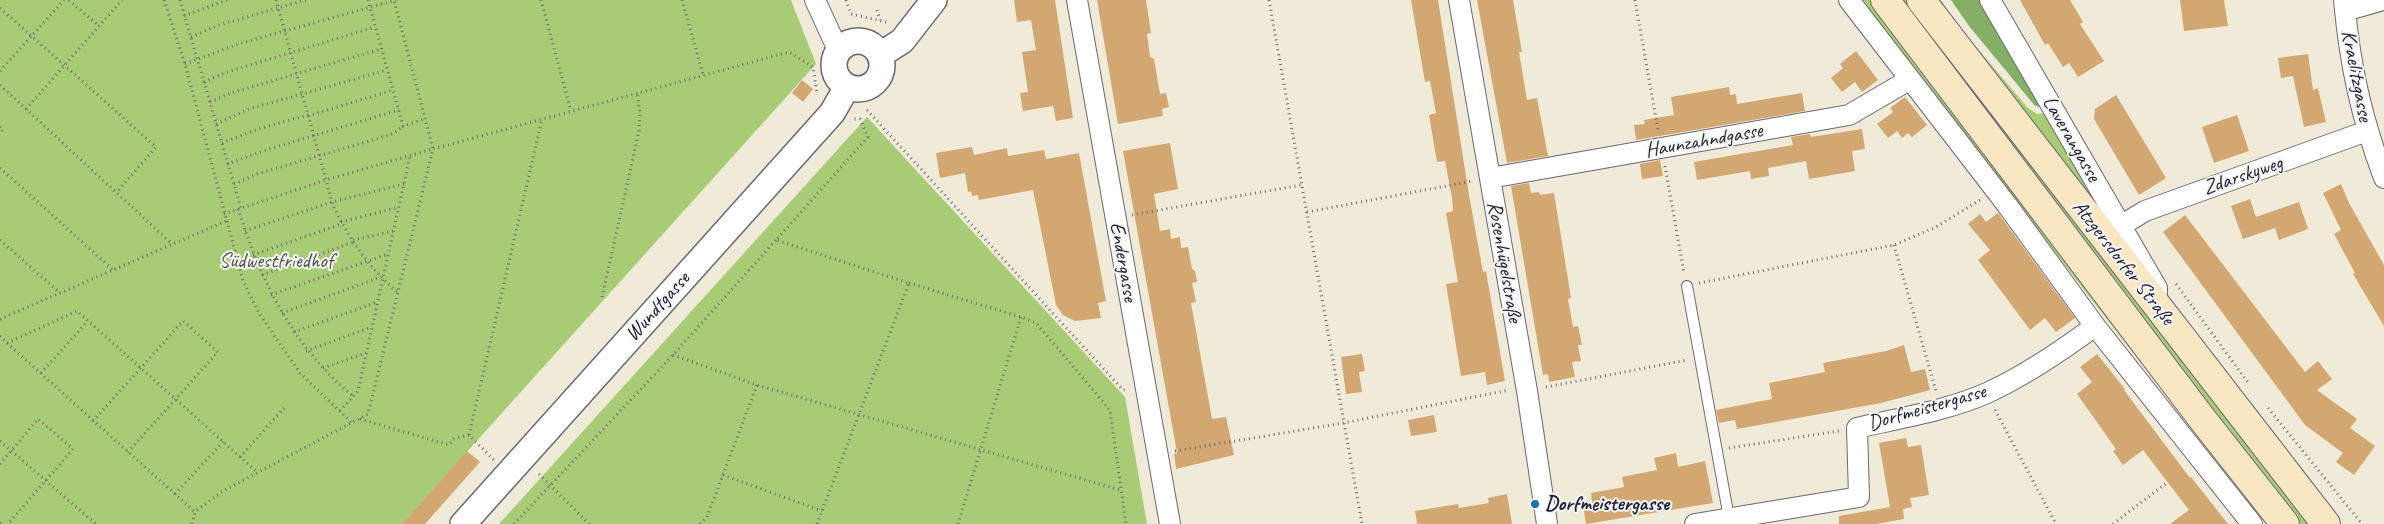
<!DOCTYPE html>
<html>
<head>
<meta charset="utf-8">
<style>
	body { margin:0 }
	canvas { display:block; background:#f0ebd9 }
</style>
</head>
<body>
<canvas width="2384" height="524"></canvas>
<script>
const context = document.querySelector('canvas').getContext('2d');
context.lineJoin = 'round';
function paint(path, color) { context.fillStyle = color; context.fill(path, 'evenodd'); }
function stroke(path, color, width, dash) { context.strokeStyle = color; context.lineWidth = width; context.lineCap = dash ? 'butt' : 'round'; context.setLineDash(dash || []); context.stroke(path); }
function write(font, color, halo, rows, align = 'center') {
  context.font = font + ' Caveat,sans-serif'; context.lineWidth = 4; context.setLineDash([]); context.textBaseline = 'middle'; context.strokeStyle = halo; context.fillStyle = color; for (const [text, x, y, turn = 0] of rows) {
    context.save(); context.translate(x, y); context.rotate((+turn || 0) * Math.PI / 180); context.textAlign = isNaN(turn) ? turn : align; if (halo) context.strokeText(text, 0, 0); context.fillText(text, 0, 0); context.restore();
  }
}
const green = new Path2D(`
	M0,0H791L816,64L402,524H0Z
	M1859,0H1870L2274,524H2266Z
	M1895,0H1907L2312,524H2300Z
	M1932,0H1941L1960,28L2028,108L2037,114L2046,113L2130,253Z
	M867,117L1125,397L1147,524H499Z`);
const forest = new Path2D(`
	M1951,0H1986L2052,109L2035,106L1969,26Z`);
const building = new Path2D(`
	M1014,0H1055L1073,118L1056,121L1053,106L1023,111L1020,93L1028,92L1022,52L1036,50L1031,20L1017,22Z
	M1097,0H1146L1151,33L1147,34L1150,57L1154,59L1160,94L1166,93L1169,107L1162,109L1163,116L1118,124Z
	M1411,0H1438L1469,195L1483,272L1486,271L1505,381L1487,385L1485,372L1461,376L1446,284L1458,282L1446,213L1453,211L1452,198L1445,161L1437,162L1429,115L1436,113L1430,81L1425,82Z
	M1477,0H1513L1522,52H1519L1527,100L1537,98L1548,156L1507,163Z
	M2020,0H2070L2083,22L2080,24L2104,61L2078,77L2069,63L2063,67L2048,43L2045,45Z
	M2180,0H2224L2228,26L2184,31Z
	M1856,51L1878,80L1862,92L1855,82L1842,92L1831,78L1843,68L1840,64Z
	M2308,54L2313,90L2318,88L2326,122L2304,127L2293,76L2281,78L2278,58Z
	M802,80L813,89L803,102L792,93Z
	M1729,87L1730,95L1736,94L1737,104L1802,93L1805,111L1636,140L1634,125L1645,124L1644,120L1674,115L1671,97Z
	M2116,95L2166,178L2139,195L2094,119L2095,109Z
	M1905,97L1927,125L1912,137L1908,133L1902,138L1897,131L1888,138L1877,124L1893,112L1890,108Z
	M2237,115L2249,151L2214,163L2202,127Z
	M1862,129L1865,149L1852,151L1855,171L1809,179L1806,161L1768,168L1769,176L1751,179L1750,171L1697,180L1694,162L1793,145L1791,137L1810,134L1811,137Z
	M1170,143L1178,189L1154,194L1160,231L1170,229L1171,239L1180,237L1181,248L1188,247L1192,269L1195,271L1197,282L1192,283L1196,302L1191,303L1212,419L1226,417L1234,455L1176,469L1174,454L1177,453L1123,151Z
	M972,147L974,155L1007,148L1008,156L1044,150L1046,159L1079,153L1106,301L1098,303L1101,318L1075,321L1063,315L1056,305L1033,190L979,200L978,195L972,196L971,191L968,192L965,173L940,178L936,153Z
	M1660,160L1663,176L1642,179L1640,164Z
	M1529,183L1531,193L1539,192L1540,195L1554,193L1571,298L1568,299L1573,327L1578,326L1582,345H1578L1581,361L1572,362L1575,377L1549,382L1548,374L1543,375L1511,186Z
	M2341,184L2349,203L2384,265V326L2353,274L2355,273L2334,234L2341,230L2323,193Z
	M2250,199L2256,217L2299,202L2308,229L2279,240L2275,228L2243,239L2231,206Z
	M1998,213L2075,318L2056,332L2045,318L2030,330L1978,260L1990,250L1968,224L1980,214L1986,222Z
	M2185,215L2305,372L2318,361L2332,379L2317,390L2357,419L2350,428L2375,446L2354,475L2336,462L2343,453L2305,425L2163,232Z
	M1904,345L1911,372L1925,369L1930,390L1881,403L1737,429L1735,420L1719,423L1716,410L1772,399L1769,383L1825,372L1823,363L1886,351Z
	M1362,354L1365,371L1359,372L1362,392L1346,394L1341,357Z
	M2097,354L2125,389L2124,390L2190,478L2191,477L2228,524H2170L2189,510L2143,450L2123,465L2113,451L2116,449L2077,394L2092,382L2080,367Z
	M1434,415L1437,432L1411,436L1408,420Z
	M1906,438L1908,447L1921,445L1929,495L1910,498L1912,507L1903,509L1904,519L1876,524H1839V516L1890,507L1879,443Z
	M467,451L480,462L425,524H402Z
	M1676,453L1678,467L1705,461L1713,503L1586,524L1583,505L1592,503L1591,493L1624,487L1622,477L1657,470L1654,458Z
	M1507,494L1512,524H1417L1415,511L1458,504L1459,508L1489,503L1488,498Z`);
const path = new Path2D(`
	M69,0L99,26
	M164,0L185,64L243,281L259,313L300,373L352,423
	M180,0L241,208
	M276,0L333,205C348,237 370,270 398,292
	M368,0L403,126L425,119
	M541,0L571,111
	M682,0L703,74
	M846,0L851,14L890,23
	M1269,0L1362,524
	M1635,0L1658,130
	M0,8L156,147L116,193
	M877,10L880,20
	M184,16L227,0
	M191,37L219,25L306,0
	M185,64L238,44L396,0
	M0,71L64,0
	M204,82L227,72L375,27
	M0,85L172,244
	M210,102L231,93L381,49
	M26,109L122,0
	M867,110L1123,390L1128,389
	M308,116L393,90
	M216,124L249,109L387,70
	M0,127L3,130L0,133
	M222,143L258,129L308,115
	M227,164L269,149L399,110
	M1665,166L1684,273
	M0,168L112,269
	M234,184L257,174L393,134L403,126
	M238,209C261,281 293,347 353,396
	M1307,212L1473,181
	M224,214L326,180L433,149L394,0
	M1132,215L1301,185
	M341,222L399,207
	M245,231L332,202L404,184
	M0,240L60,293
	M353,240L394,231
	M1894,245L1936,391
	M253,255L341,224
	M262,275L354,242
	M909,283L1021,317L1036,323L1110,410L1126,524
	M1699,283L1894,245L1936,227L1980,200
	M2176,284L2249,384
	M271,295L388,254
	M602,297L639,131L640,113L637,92
	M282,313L381,277
	M0,319L226,221
	M294,332L377,302
	M0,336L7,343L77,311L257,472
	M7,343L195,512
	M306,351L372,327
	M673,355L757,385L1120,490
	M323,368L366,353
	M41,373L88,321
	M1546,387L1687,360
	M2268,408L2362,524
	M1995,410L2056,524
	M340,411L358,391L410,156
	M360,419L449,445L454,439L469,435L494,460
	M93,421L183,321L218,352L128,452
	M469,435L542,119
	M0,441L96,524
	M1729,448L1839,431
	M1175,451L1343,423L1509,390
	M240,457L284,408
	M0,464L38,419L73,449L8,524
	M539,474L589,524
	M723,475L822,511
	M175,494L223,442
	M0,523L2,524
	M192,524L195,512L223,491L368,414L433,149L789,52L813,67L817,95
	M514,524L673,355L776,240
	M700,524L707,517L757,385
	M817,524L909,283L776,240L868,137L860,119H851
	M958,524L1021,317
	M2113,524L2168,482`);
const service = new Path2D(`
	M1687,286L1729,518`);
const minor = new Path2D(`
	M815,0L838,50
	M1077,0L1170,524
	M1459,0L1527,391L1547,524
	M1849,0L2007,205L2095,326L2252,524
	M1990,0L2157,288V292
	M2344,0C2350,66 2361,116 2384,178
	M2345,11L2383,0
	M1490,178L1849,115L1909,80
	M2122,225L2145,211L2367,131
	M1695,524L1859,497L1857,428C1900,418 1946,411 1987,393C2026,375 2060,352 2095,326`);
const tertiary = new Path2D(`
	M834 65a24 24 0 1 1 48 0a24 24 0 1 1-48 0Z
	M880,55L902,41L934,0
	M463,524L832,113L847,87`);
const secondary = new Path2D(`
	M1885,0L2203,420L2285,524
	M1921,0L2326,524`);
const markers = [
	[1535,504,5,"#1f6fb2"]
];
const streetNames = [
	["Kraelitzgasse",2356,76,79],
	["Laverangasse",2071,139,60],
	["Haunzahndgasse",1704,141,-10],
	["Zdarskyweg",2243,176,-19],
	["Endergasse",1123,262,80],
	["Rosenhügelstraße",1504,262,80],
	["Atzgersdorfer Straße",2123,263,52],
	["Wundtgasse",658,307,-48],
	["Dorfmeistergasse",1927,408,-16]
];
const parkNames = [
	["Südwestfriedhof",276,261]
];
const poiNames = [
	["Dorfmeistergasse",1545,504]
];
paint(green, '#a8cb75');
paint(forest, '#86af66');
paint(building, '#d3a771');
stroke(service, '#6a6872', 12);
stroke(minor, '#6a6872', 22);
stroke(tertiary, '#6a6872', 28);
stroke(secondary, '#6a6872', 30);
stroke(path, '#6a6872', 3, [1, 4]);
stroke(service, '#fff', 10);
stroke(minor, '#fff', 20);
stroke(tertiary, '#fff', 25);
stroke(secondary, '#f9e7c3', 28);
for (const [x, y, r, color] of markers) { const dot = new Path2D(); dot.arc(x, y, r, 0, 2 * Math.PI); context.fillStyle = color; context.fill(dot); stroke(dot, '#f6f6f2', 2); }
write('21px', '#22223b', '#f6f6f2', streetNames);
write('21px', '#4a554c', '#f6f6f2', parkNames);
write('bold 21px', '#22223b', '#f6f6f2', poiNames, 'left');
</script>
</body>
</html>
